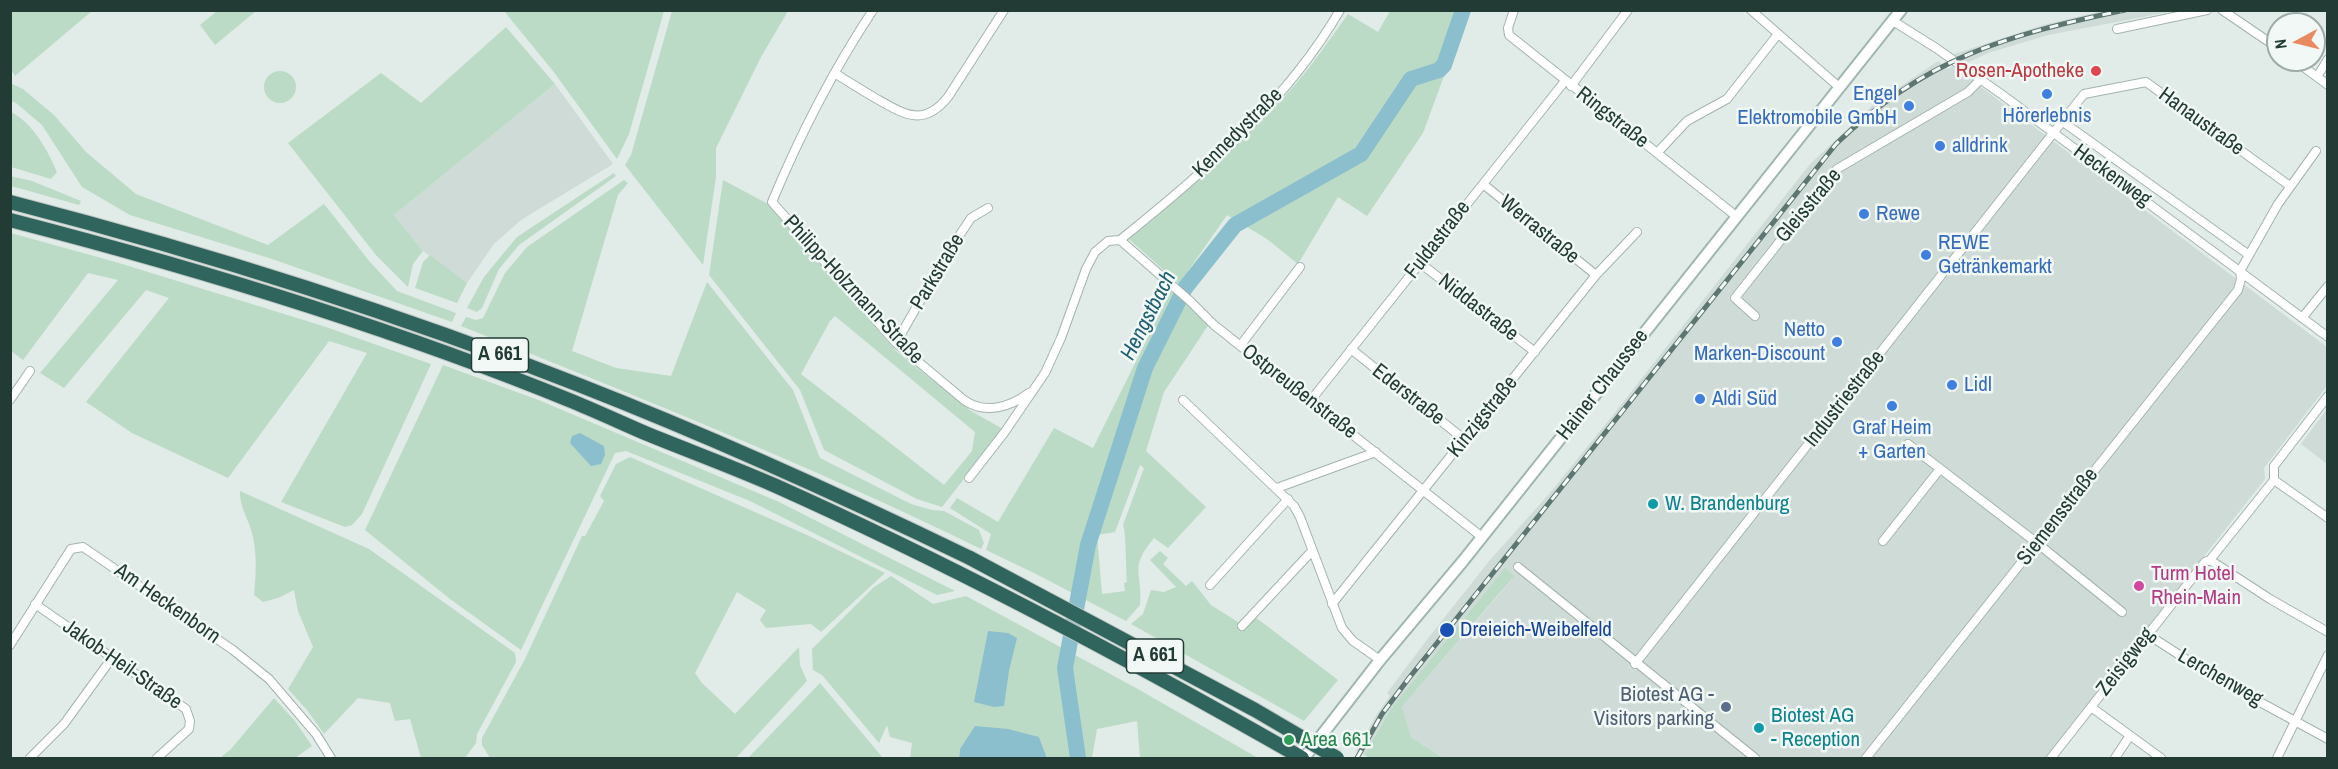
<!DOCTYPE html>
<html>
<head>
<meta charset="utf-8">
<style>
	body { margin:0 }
	#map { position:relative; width:2338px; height:769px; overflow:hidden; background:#e1ebe7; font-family:"Archivo Narrow",sans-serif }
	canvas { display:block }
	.frame { position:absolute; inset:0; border:12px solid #223b35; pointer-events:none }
	.north { position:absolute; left:2266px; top:12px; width:60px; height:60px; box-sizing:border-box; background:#f1f8f5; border:2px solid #9eaca8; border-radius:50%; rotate:263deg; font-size:16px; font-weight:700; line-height:24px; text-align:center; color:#223b35 }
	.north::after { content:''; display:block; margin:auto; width:21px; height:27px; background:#ea8a60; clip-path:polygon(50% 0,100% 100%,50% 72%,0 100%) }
</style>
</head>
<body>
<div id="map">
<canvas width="2338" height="769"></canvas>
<div class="frame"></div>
<div class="north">N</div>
</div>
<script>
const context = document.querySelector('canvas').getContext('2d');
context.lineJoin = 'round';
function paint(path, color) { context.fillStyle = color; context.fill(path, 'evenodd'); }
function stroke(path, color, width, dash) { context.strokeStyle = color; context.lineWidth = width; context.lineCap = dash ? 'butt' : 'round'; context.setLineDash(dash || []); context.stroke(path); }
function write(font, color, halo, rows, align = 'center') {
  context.font = font + ' "Archivo Narrow",sans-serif'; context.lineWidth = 5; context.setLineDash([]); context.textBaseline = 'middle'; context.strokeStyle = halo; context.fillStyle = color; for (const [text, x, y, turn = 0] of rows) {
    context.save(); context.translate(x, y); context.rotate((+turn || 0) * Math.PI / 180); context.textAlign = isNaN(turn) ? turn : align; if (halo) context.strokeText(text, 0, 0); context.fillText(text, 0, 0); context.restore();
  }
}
const built = new Path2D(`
	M2102,11H2174L2048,35L1988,53L1965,64L1954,54L2043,25Z
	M1938,61L1948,69L1953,66L2327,347V386L2264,468L2265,479L2045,758H1443L1411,737L1402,707L1514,577L1391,709L1364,755L1356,751L1377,714L1390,696L1387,693L1429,637L1490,560L1549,494L1613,415L1810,164L1873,105Z
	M555,84L613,164L521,220L494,244L467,283L423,251L394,215Z
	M2327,409V464L2301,444Z`);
const green = new Path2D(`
	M10,11L11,10L92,11L15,76L11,69Z
	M217,11V10L256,11L215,45L200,25Z
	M504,11H664L629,134L617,159L553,71Z
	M672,11H788L761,57L716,148V177L703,265L625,165L631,155Z
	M1390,11H1468L1423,133L1367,216L1338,197L1298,264L1267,239L1227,215L1179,284L1129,239C1192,187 1256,134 1308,69C1322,51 1335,32 1348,14L1378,32Z
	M506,27L555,84L394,215L423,251L413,264L408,287L376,255L288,143L381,73L421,103Z
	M264 87a16 16 0 1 1 32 0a16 16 0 1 1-32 0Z
	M10,83L23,89L54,115L86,152L136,194L268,245L324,204L370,262L397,291L456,313L452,322L272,259L130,215L82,187L42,125L16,103L11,101Z
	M11,112C33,123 48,151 57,172L51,179L11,167Z
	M614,173L616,176L519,245L499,269L482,308L477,312L467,308L484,277L517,237Z
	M10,176L32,181L81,201L79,205L11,186Z
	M624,180L628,183L618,195L572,351L616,368L671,376L707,282L793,390L820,458L911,504L932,510L944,511L979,530L984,543L981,549C812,466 637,396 461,326L466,317L476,320L483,318L505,273L527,247Z
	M723,180L768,204L896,351L971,411L1003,429L942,507L917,499L824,450L800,390L709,275ZM835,316L975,432L972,451L944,485L801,374L830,321Z
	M11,233L119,263L323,326L431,364L362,514L352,525L345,527L281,502L367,353L329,341L228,478L132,433L86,402L169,298L146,290L64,388L40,373L118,280L88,273L23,360L11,351Z
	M430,255L467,283L457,303L415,288L423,262Z
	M1171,291L1209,324L1164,392L1146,451L1206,507L1168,548L1154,538C1128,569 1143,571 1140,605L1126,621L1036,574L986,550L991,534L950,508L957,498L998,522L1054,428L1093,448ZM1140,465L1144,468L1123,525C1126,530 1126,572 1127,582L1124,583L1125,591L1102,594L1097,535L1115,532Z
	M443,365L541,401L779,502L955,591L937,595L750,501L626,451L615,453L521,650L450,599L365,530Z
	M630,457L807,535L885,573L821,632L811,624L766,628L760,620L766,610L737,592L695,673L702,683L735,714L799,647L800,665L807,681L736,758H490L482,745V738L525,659L582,536H585L604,501L600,496L616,464Z
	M240,491L369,549L515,653L516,662L477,734L476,743L465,758H421L410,719L395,721L390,703L358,698L324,734L307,710L288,689L313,647L298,611L294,590L278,598L263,602L254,595C256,575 257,556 253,537C250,521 239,507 240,491Z
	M1160,551L1168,558L1163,564L1186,586L1192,581L1211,605L1246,627L1255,617L1338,680L1304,721L1131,624L1143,614L1151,590L1164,592L1176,587L1150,560Z
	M1505,568L1514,576L1402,707L1411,737L1443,758H1370L1364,755L1391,709Z
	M891,576L933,604L966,596L1136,688L1258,758H1140L1137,721L1097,729L1092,758H1047L1039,737L960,749L959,758H910L912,743L890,737L887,725L879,743L822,675L813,670L812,649L874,587Z
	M820,683L883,758H748Z
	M274,698L295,721L312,746L295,758H220L231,749Z`);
const water = new Path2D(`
	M580,433L604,446L605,455L601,464L591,466L570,443L572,436Z
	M988,631L1008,633L1017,638L1009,671L1004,706L994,707L974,702Z
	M975,726L1008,729L1039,737L1047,758H959L960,749Z`);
const river = new Path2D(`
	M1078,758L1065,668L1088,545L1145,368L1185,288L1235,225L1361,154L1411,79L1439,70L1444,65L1463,10`);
const street = new Path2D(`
	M873,10C834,69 799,137 772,202L896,343L964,400C985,415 1010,407 1029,393
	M1514,10L1508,28L1509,35L1736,216
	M1751,10L1839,87
	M2222,10L2278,48
	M1893,21L1936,48L2004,96L2328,337
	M2117,29L2207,10
	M2294,60L2328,85
	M836,74C849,82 863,91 877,99C905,115 924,127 948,97L1004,10
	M2317,77L2328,59
	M1571,86L1628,10
	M2063,122L2249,255
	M1657,153L1687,121L1727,99L1778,34
	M1483,184L1596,275
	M1120,240L1190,301L1214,325L1482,537
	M1120,240C1202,174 1287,102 1340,10
	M1420,263L1535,352
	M1755,316L1735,298L1837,169L1968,92L1981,79
	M2302,318L2328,286
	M896,343L945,257L971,218L988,208
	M1240,346L1300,267
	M1351,349L1465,440
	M10,400L30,371
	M1183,400L1294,506L1300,517L1342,628L1353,641L1380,660
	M1311,400L1565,81
	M1908,444L2037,543L2122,612
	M969,478L1004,433L1045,373L1061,338L1086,269L1095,252L1108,241L1120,240
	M2274,480L2328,518
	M1277,488L1376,452
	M1883,541L1940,469
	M2210,560L2270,599L2328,632
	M1518,567L1755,758
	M1210,585L1288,499
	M35,604L186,709L190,721L189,729L157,758
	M1332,604L1596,275L1637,232
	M1242,626L1312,551
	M2147,634L2212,676L2328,739
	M10,645L71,549L83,547L233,650L269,679L316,734L331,758
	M1635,664L2084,94L2146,82L2290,186
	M2091,707L2161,758
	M30,758L64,724L112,658
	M1866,758L2238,290L2241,279L2240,271L2278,204L2316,151
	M2051,758L2205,562L2210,560L2274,480V466L2328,396
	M2115,758L2129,737
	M2277,758L2328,655`);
const secondary = new Path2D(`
	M1304,758L1380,660L1463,561L1901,10`);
const highway = new Path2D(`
	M10,202C203,252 394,312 579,385C712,437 842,496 970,558
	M10,220C200,269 393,328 574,402C598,412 622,423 645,433C689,451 733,467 776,486C957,567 1131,660 1302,758`);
const rail = new Path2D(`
	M1357,758L1382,714L1409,678L1836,144C1925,58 2006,35 2125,10`);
const highwayBridge = new Path2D(`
	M970,558L1255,710L1337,758`);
const markers = [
	[2096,71,6,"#e0444e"],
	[2047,94,6,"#3f7fe0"],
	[1909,106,6,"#3f7fe0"],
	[1940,146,6,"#3f7fe0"],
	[1864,214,6,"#3f7fe0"],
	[1926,255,6,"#3f7fe0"],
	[1837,342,6,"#3f7fe0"],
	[1952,385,6,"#3f7fe0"],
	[1700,399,6,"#3f7fe0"],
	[1892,406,6,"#3f7fe0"],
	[1653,504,6,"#0f9aa8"],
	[2139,586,6,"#d1479c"],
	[1447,630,8,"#1a4fb4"],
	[1726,707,6,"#5c6f8a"],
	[1759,728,6,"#0f9aa8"],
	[1289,740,6,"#2e9e5b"]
];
const shields = [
	[500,355,57],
	[1155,656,57]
];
const shieldNames = [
	["A 661",500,355],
	["A 661",1155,656]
];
const healthNames = [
	["Rosen-Apotheke",2084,71]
];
const shopNames = [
	["Engel",1897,94,"right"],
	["Elektromobile GmbH",1897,118,"right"],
	["Hörerlebnis",2047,116,"center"],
	["alldrink",1952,146],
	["Rewe",1876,214],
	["REWE",1938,243],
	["Getränkemarkt",1938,267],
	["Netto",1825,330,"right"],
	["Marken-Discount",1825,354,"right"],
	["Lidl",1964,385],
	["Aldi Süd",1712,399],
	["Graf Heim",1892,428,"center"],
	["+ Garten",1892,452,"center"]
];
const streetNames = [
	["Ringstraße",1612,118,38],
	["Hanaustraße",2201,122,36],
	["Kennedystraße",1238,133,-45],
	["Heckenweg",2112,176,36],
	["Gleisstraße",1809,206,-50],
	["Werrastraße",1539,230,39],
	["Fuldastraße",1438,240,-52],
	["Parkstraße",938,272,-59],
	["Philipp-Holzmann-Straße",853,290,47],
	["Niddastraße",1478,308,38],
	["Hainer Chaussee",1603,385,-52],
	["Ostpreußenstraße",1299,392,38],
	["Ederstraße",1408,395,38],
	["Industriestraße",1845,399,-52],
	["Kinzigstraße",1483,417,-51],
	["Siemensstraße",2058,517,-52],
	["Am Heckenborn",167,604,35],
	["Zeisigweg",2126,662,-52],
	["Jakob-Heil-Straße",122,665,35],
	["Lerchenweg",2220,678,30]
];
const cultureNames = [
	["W. Brandenburg",1665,504],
	["Biotest AG",1771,716],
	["- Reception",1771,740]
];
const hotelNames = [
	["Turm Hotel",2151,574],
	["Rhein-Main",2151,598]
];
const transitNames = [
	["Dreieich-Weibelfeld",1460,630]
];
const serviceNames = [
	["Biotest AG -",1714,695],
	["Visitors parking",1714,719]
];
const leisureNames = [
	["Area 661",1301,740]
];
const waterNames = [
	["Hengstbach",1149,316,-63]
];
paint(built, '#cfdbd6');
paint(green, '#bbdbc6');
paint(water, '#8cbfcd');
stroke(river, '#8cbfcd', 16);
stroke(street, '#a4b3ae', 10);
stroke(secondary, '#a0b6b0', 14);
stroke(highway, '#c1c8c6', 16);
stroke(street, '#fff', 8);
stroke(secondary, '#fff', 10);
stroke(highway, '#30655d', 14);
stroke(rail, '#5d7671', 5);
stroke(rail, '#f1f8f5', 3, [9]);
stroke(highwayBridge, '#c1c8c6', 16, []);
stroke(highwayBridge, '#30655d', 14);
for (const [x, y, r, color] of markers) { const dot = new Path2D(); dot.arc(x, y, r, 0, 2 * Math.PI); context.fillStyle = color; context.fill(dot); stroke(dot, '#f1f8f5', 2); }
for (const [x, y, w] of shields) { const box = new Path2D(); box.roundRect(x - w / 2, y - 17, w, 34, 4.5); context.fillStyle = '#f1f8f5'; context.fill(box); stroke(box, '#223b35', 1.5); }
write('bold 20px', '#223b35', null, shieldNames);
write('21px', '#be3a42', '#f1f8f5', healthNames, 'right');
write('21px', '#366cbe', '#f1f8f5', shopNames, 'left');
write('21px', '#223b35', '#f1f8f5', streetNames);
write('21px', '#0d838f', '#f1f8f5', cultureNames, 'left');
write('21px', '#b23c85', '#f1f8f5', hotelNames, 'left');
write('21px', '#164399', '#f1f8f5', transitNames, 'left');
write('21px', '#4e5e75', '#f1f8f5', serviceNames, 'right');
write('21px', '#27864d', '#f1f8f5', leisureNames, 'left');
write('italic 22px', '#206073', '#f1f8f5', waterNames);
</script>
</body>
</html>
